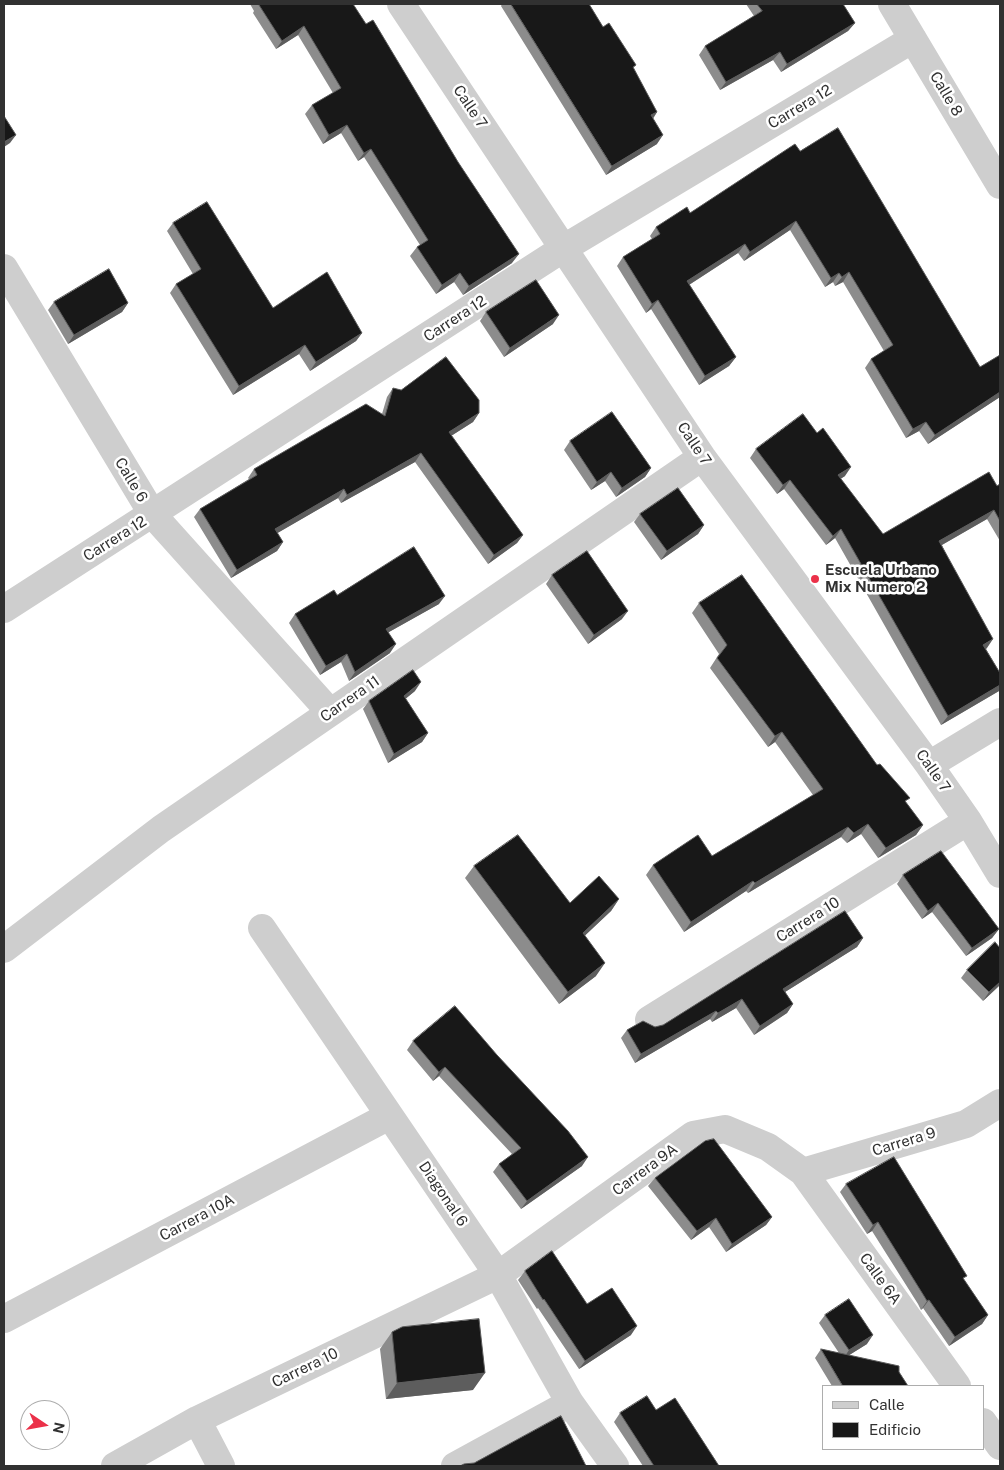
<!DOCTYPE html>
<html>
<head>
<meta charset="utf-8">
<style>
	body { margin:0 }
	#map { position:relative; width:1004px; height:1470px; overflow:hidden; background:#fff; font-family:"Public Sans",sans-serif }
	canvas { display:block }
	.frame { position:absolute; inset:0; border:5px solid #313131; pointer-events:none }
	.legend { position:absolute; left:822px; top:1385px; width:162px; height:65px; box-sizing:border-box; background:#fff; border:1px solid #adadad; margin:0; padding:6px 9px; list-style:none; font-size:15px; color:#313131 }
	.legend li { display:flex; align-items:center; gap:10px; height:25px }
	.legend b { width:25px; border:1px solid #adadad }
	.north { position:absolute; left:20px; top:1400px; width:50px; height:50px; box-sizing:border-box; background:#fff; border:1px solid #adadad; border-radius:50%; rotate:102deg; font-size:14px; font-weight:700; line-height:20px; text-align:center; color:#313131 }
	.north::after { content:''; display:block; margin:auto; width:18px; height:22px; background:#eb3149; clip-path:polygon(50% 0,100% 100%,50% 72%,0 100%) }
</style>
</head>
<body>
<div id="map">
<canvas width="1004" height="1470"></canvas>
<div class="frame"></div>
<ul class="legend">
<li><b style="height:6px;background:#cecece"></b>Calle</li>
<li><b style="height:14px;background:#181818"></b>Edificio</li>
</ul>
<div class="north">N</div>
</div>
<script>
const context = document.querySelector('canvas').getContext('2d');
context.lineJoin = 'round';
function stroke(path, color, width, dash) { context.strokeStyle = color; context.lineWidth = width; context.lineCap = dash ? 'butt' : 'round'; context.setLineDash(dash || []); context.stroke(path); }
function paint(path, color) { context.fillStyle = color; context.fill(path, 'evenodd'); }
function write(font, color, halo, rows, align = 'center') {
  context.font = font + ' "Public Sans",sans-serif'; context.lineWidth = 5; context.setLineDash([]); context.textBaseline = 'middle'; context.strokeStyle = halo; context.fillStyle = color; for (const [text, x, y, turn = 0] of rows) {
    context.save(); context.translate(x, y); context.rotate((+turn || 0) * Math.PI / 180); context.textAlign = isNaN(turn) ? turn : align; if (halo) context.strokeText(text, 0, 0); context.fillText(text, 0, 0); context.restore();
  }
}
const street = new Path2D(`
	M401,4L702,457L929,765L968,821L1000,874
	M892,4L1000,185
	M4,268L153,515L330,712
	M4,609L564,248L913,39
	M929,765L1000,722
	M262,928L498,1275L570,1403L615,1466
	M4,949L161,829L702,457
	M649,1020L968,821
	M803,1172L966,1124L1000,1103
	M4,1319L389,1116
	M197,1420L221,1466
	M983,1422L1000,1446
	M115,1466L197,1420L498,1275L693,1135L725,1129L768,1147L803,1172L957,1386
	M455,1466L570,1403`);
const wall = new Path2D(`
	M250,4H353L512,263L463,295L454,282L436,294L410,256L417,247L420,245L364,157L358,161L341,133L323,144L305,114L312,105L333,93L298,35L276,49L253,13L254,11Z
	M502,4H589L603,27L636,65L633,68L657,112L653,119L657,144L606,175L501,6Z
	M746,4H843L855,23L848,31L781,72L773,60L720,90L699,55L705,46L754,16Z
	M800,151L980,367L1000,355V397L928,444L919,431L906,438L865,368L871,359L884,351L843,282L835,286L833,282L825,287L790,230L744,261L738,253L689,285L736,357L729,366L699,385L651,309L646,313L617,266L623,257L652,239L650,236L656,227L690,213Z
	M173,223L273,308L362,333L356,341L310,371L299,354L233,395L170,293L176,284L193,274L167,231Z
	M54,302L128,303L122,312L68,344L48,310Z
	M486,312L553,324L504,357L480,321Z
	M393,388L479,413L473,422L451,436L523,535L517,543L488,564L415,462L341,503L338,498L277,533L283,542L277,551L231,578L194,517L200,509L249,479L248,478L254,469L382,414L387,397Z
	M570,441L651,468L645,477L616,497L605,481L591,490L564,450Z
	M756,449L845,476L840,479L883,534L1000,484V541L987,519L942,545L987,648L986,649L1000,673V689L999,691L941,725L835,538L826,545L784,489L777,494L750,458Z
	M640,514L704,525L698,534L661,560L634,522Z
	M552,575L622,619L588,644L546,584Z
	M337,595L439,604L389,632L390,653L349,681L341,662L320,675L289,623L295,614Z
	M699,603L877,765L923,825L916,835L878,858L861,834L847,843L841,837L748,893L746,891L684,932L646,875L653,865L712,856L813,795L775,742L768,747L710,668L719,654L692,613Z
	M415,691L405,699L428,733L422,742L388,763L363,709L369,701Z
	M474,866L570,903L619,899L611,911L584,936L596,976L559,1004L465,878Z
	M903,875L999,929L992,938L966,956L932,912L922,919L897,884Z
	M863,938L857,947L785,992L793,1004L787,1013L754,1035L736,1008L712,1022L710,1019L635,1063L621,1038L627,1030L655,1027L663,1025Z
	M1000,948V985L983,1001L961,978L967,970Z
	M413,1041L582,1166L521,1209L493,1172L499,1164L512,1154L439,1076L433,1081L407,1050Z
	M655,1178L772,1217L766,1225L726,1252L709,1227L691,1240L648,1186Z
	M846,1184L964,1280L988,1315L982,1324L949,1346L923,1308L921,1310L918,1304L872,1231L867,1234L840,1192Z
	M525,1271L587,1304L631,1335L579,1369L538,1308L537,1309L518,1280Z
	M825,1315L867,1344L849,1355L899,1372L908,1386H832L815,1358L821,1349L839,1353L819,1323Z
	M392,1332L473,1390L386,1399L380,1349Z
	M656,1410L719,1466H643L614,1422L620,1413Z`);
const shadedWall = new Path2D(`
	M855,23L848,31L781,72L787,64Z
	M304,26L298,35L276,49L282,41Z
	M780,52L773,60L720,90L726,82Z
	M657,112L651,121V115Z
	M347,125L341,133L323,144L329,135Z
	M16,135L10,143L4,147V142Z
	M663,135L657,144L606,175L612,166Z
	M371,149L364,157L358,161L364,153Z
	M796,221L790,230L744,261L750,252Z
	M745,244L738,253L681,290L687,281Z
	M519,254L512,263L463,295L469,286Z
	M849,272L843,282L835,286L842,277Z
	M460,273L454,282L436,294L442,285Z
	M839,273L833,282L825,287L831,278Z
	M658,300L651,309L646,313L652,304Z
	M128,303L122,312L68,344L74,335Z
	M559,315L553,324L504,357L510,348Z
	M362,333L356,341L310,371L316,362Z
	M305,345L299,354L233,395L239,386Z
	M736,357L729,366L699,385L705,376Z
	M1000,392V397L928,444L935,435Z
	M479,413L473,422L443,441L449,432Z
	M926,422L919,431L906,438L913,429Z
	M421,453L415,462L341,503L347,495Z
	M851,467L845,476L831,485L838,475Z
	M651,468L645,477L616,497L622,488Z
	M611,472L605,481L591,490L597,482Z
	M790,480L784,489L777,494L783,485Z
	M344,489L338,498L269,538L275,529Z
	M994,510L987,519L933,550L939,541Z
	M704,525L698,534L661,560L667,551Z
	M841,529L835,538L826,545L833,536Z
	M523,535L517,543L488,564L494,555Z
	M283,542L277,551L231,578L237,570Z
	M445,596L439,604L380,637L386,629Z
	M628,611L622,619L588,644L594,635Z
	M993,639L987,648L977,654L983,645Z
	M396,644L390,653L349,681L355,672Z
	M347,654L341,662L320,675L326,666Z
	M421,682L415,691L398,705L404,696Z
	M1000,685V689L999,691L941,725L948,716Z
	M782,732L775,742L768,747L775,736Z
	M428,733L422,742L388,763L394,754Z
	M868,824L861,834L847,843L854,833Z
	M923,825L916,835L878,858L886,848Z
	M848,827L841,837L748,893L755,883Z
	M753,881L746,891L684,932L691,922Z
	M619,899L611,911L574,946L583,933Z
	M938,903L932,912L922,919L928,911Z
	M999,929L992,938L966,956L972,948Z
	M863,938L857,947L777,997L783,989Z
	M605,963L596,976L559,1004L568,992Z
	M1000,982V985L983,1001L989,992Z
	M742,999L736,1008L712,1022L718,1013Z
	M793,1004L787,1013L754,1035L760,1026Z
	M716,1011L710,1019L635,1063L641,1054Z
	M445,1067L439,1076L433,1081L439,1072Z
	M588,1157L582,1166L521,1209L527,1201Z
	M772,1217L766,1225L726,1252L732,1244Z
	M716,1218L709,1227L691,1240L697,1231Z
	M878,1222L872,1231L867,1234L873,1225Z
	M929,1300L923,1308L921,1310L927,1301Z
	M988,1315L982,1324L949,1346L955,1337Z
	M637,1326L631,1335L579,1369L585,1361Z
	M873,1335L867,1344L843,1359L849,1350Z
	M485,1373L473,1390L386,1399L397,1383Z`);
const building = new Path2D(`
	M260,4H353L366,24L373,20L458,162L519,254L469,286L460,273L442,285L417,247L428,240L371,149L364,153L347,125L329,135L312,105L341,88L304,26L282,41L259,5Z
	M511,4H589L603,27L609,23L636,65L633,67L657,112L651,115L663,135L612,166Z
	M757,4H843L855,23L787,64L780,52L726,82L705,46L762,11Z
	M4,116L16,135L4,142Z
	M838,128L980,367L1000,355V392L935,435L926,422L913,429L871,359L893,345L849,272L842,277L839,273L831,278L796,221L750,252L745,244L687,281L736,357L705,376L658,300L652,304L623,257L660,234L656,227L687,207L690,213L795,144L800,151Z
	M207,202L273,308L327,272L362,333L316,362L305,345L239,386L176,284L201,269L173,223Z
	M109,269L128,303L74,335L54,302Z
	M536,280L559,315L510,348L486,312Z
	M446,357L479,400V413L449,432L523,535L494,555L421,453L347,495L344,489L275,529L283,542L237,570L200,509L257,475L254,469L366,404L385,416L393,388L401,390Z
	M612,412L651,468L622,488L611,472L597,482L570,441Z
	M803,414L817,433L823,428L851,467L838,475L883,534L989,472L997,486L1000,484V521L994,510L939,541L993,639L983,645L1000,673V685L948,716L841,529L833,536L790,480L783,485L756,449Z
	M678,488L704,525L667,551L640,514Z
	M414,547L445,596L386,629L396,644L355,672L347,654L326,666L295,614L334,590L337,595Z
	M587,551L628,611L594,635L552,575Z
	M742,575L877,765L880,764L910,798L905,801L923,825L886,848L868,824L854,833L848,827L755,883L753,881L691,922L653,865L698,835L712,856L823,789L782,732L775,736L717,658L727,645L699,603Z
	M413,670L421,682L404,696L428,733L394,754L369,701Z
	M518,835L570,903L599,876L619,899L583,933L605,963L568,992L474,866Z
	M941,851L999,929L972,948L938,903L928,911L903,875Z
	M845,911L863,938L783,989L793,1004L760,1026L742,999L718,1013L716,1011L641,1054L627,1030L643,1021L655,1027L663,1025Z
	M995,942L1000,948V982L989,992L967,970Z
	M455,1006L497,1055L568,1131L588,1157L527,1201L499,1164L521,1148L445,1067L439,1072L413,1041Z
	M714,1139L772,1217L732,1244L716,1218L697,1231L655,1178L705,1141Z
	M894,1157L967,1276L963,1278L988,1315L955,1337L929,1300L927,1301L924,1296L878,1222L873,1225L846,1184Z
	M552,1251L587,1304L612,1288L637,1326L585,1361L544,1299L543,1300L525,1271Z
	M849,1299L873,1335L849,1350L825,1315Z
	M479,1319L485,1373L397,1383L392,1332L402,1327Z
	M821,1349L899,1366V1372L908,1386H843Z
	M647,1396L656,1410L675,1398L719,1466H654L620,1413Z
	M561,1416L586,1466H460L464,1464L474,1463Z`);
const markers = [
	[815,579,5,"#eb3149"]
];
const streetNames = [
	["Calle 8",946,94,59],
	["Calle 7",470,107,56],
	["Carrera 12",800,107,-31],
	["Carrera 12",455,319,-33],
	["Calle 7",694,444,56],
	["Calle 6",131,480,59],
	["Carrera 12",115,539,-32],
	["Carrera 11",350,699,-35],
	["Calle 7",933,771,55],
	["Carrera 10",808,920,-32],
	["Carrera 9",904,1142,-17],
	["Carrera 9A",645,1170,-36],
	["Diagonal 6",443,1194,56],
	["Carrera 10A",197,1218,-28],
	["Calle 6A",880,1279,54],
	["Carrera 10",305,1368,-26]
];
const poiNames = [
	["Escuela Urbano",825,570],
	["Mix Numero 2",825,587]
];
stroke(street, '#cecece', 28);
paint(wall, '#8c8c8c');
paint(shadedWall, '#5d5d5d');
paint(building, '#181818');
stroke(building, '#5d5d5d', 1);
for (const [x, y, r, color] of markers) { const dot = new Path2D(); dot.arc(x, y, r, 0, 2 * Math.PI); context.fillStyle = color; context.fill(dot); stroke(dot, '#fff', 2); }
write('15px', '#313131', '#fff', streetNames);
write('bold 15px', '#313131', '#fff', poiNames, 'left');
</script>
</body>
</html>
